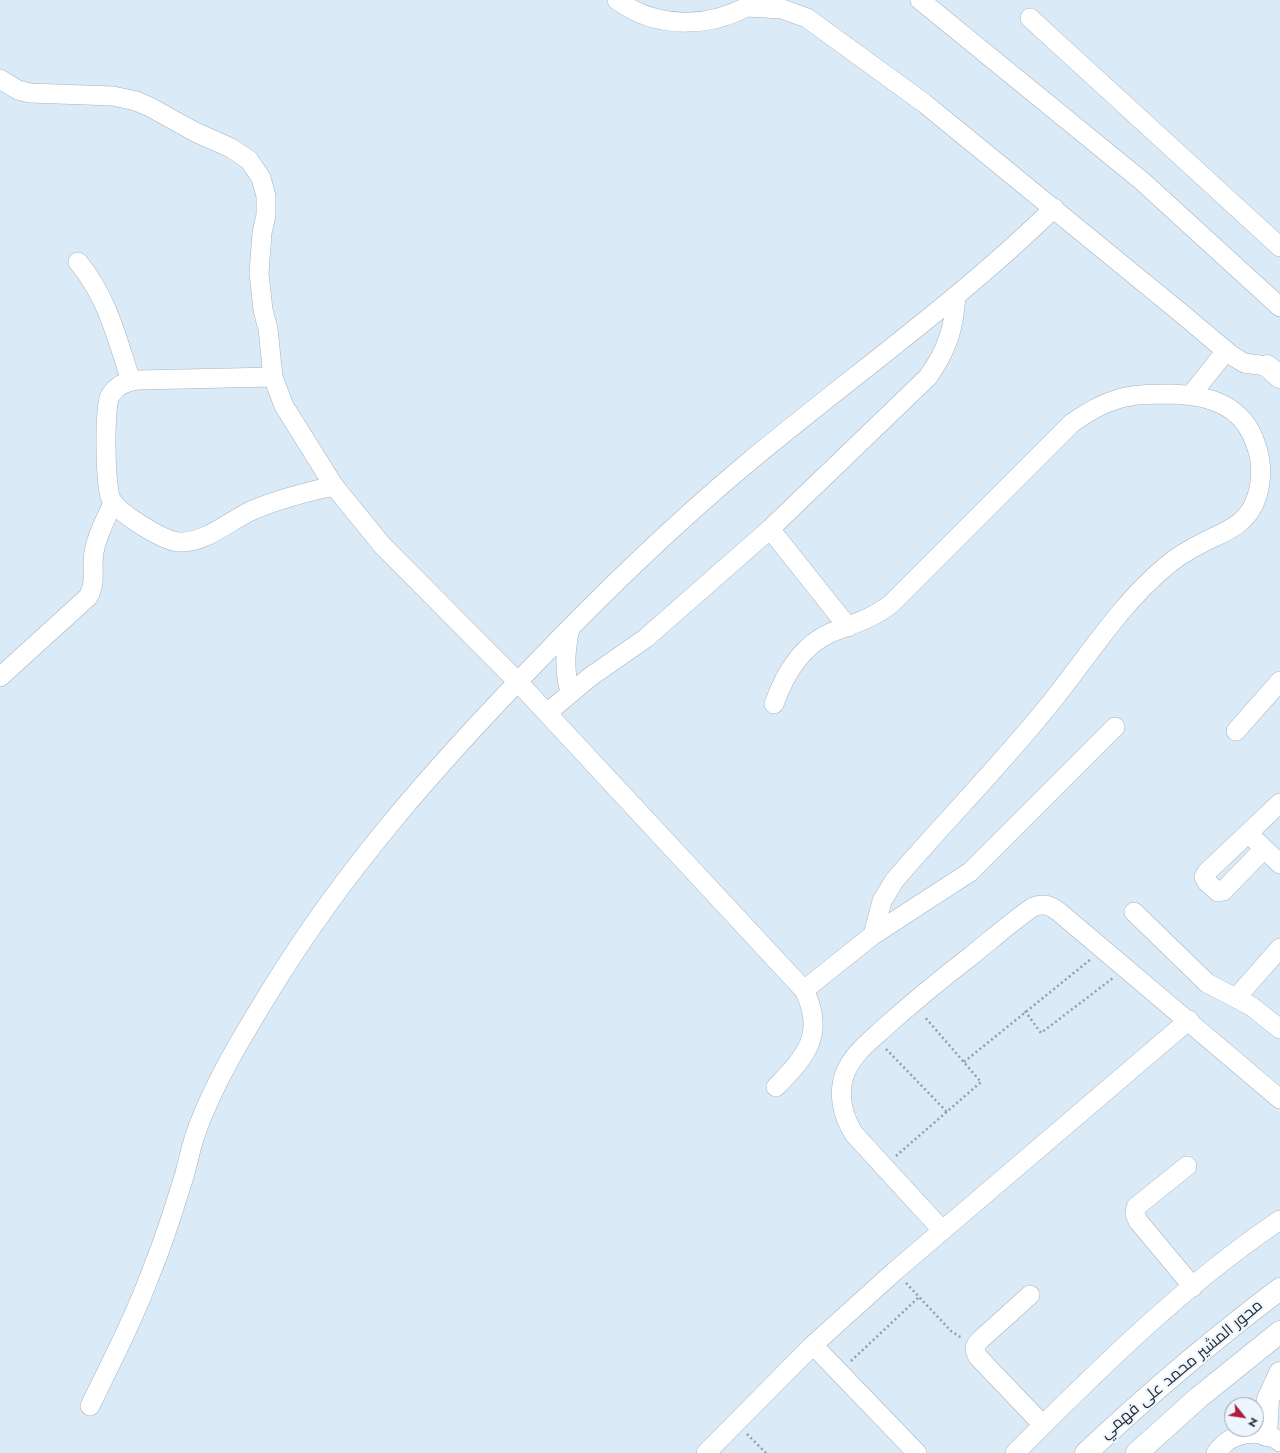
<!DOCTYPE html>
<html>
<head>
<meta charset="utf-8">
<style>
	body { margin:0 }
	#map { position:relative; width:1280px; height:1453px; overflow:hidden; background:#daeaf7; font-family:Jost,sans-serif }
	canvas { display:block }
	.north { position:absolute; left:1224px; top:1397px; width:40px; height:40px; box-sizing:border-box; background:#edf6fe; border:1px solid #9da4ab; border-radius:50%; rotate:120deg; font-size:11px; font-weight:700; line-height:16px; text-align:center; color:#242a2f }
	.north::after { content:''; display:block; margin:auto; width:14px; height:18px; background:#af1b41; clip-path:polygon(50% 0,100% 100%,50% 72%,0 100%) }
</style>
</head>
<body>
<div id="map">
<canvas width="1280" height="1453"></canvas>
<div class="north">N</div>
</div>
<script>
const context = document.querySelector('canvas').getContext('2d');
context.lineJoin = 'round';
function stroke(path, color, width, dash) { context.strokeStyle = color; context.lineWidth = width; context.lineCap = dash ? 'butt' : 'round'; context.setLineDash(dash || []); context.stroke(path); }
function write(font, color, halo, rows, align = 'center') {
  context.font = font + ' Jost,Cairo,sans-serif'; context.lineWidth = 4; context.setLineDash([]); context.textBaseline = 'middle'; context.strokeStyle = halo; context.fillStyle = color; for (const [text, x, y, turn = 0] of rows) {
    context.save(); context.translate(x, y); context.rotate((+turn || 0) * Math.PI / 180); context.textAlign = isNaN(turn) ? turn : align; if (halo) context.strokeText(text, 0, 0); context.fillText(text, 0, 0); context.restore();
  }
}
const path = new Path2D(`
	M1025,1011L1041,1033L1113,978
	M886,1049L947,1112
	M964,1062L1091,959
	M896,1156L981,1082L924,1016
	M906,1283L951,1331L962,1338
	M851,1361L919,1297
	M747,1434L766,1453`);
const minor = new Path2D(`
	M617,0C659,31 716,28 758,0
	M920,0L1142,181L1280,307
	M747,7L782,9L807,18L924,103L1181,313L1231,355L1244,363L1267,366
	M1030,18L1280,247
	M0,79L18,90L30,93L113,96L136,101L150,107L195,132L231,148L249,160L261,178L266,196V215L262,233L259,273L263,310L268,329L273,377L284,406L334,486L382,545L518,682L804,990C826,1034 806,1056 776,1087
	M78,262C107,296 117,339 131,381
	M273,377L138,380C126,381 116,386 110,396C104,408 105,487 111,499C118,513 162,540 178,542C205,544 230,520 253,510C279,499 306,492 334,486
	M1191,395L1226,351
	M770,529L848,627
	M570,628C565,651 564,670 570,692
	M0,677L88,597C97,582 91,568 94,552C97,534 106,519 113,503
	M774,704C784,676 801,646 830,633C852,624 872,619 891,604L1072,423C1086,413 1101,404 1118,399C1135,394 1152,394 1170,394C1208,395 1243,404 1256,445C1263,464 1262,486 1254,504C1244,526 1224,532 1204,542C1190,549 1176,557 1164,568C1120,605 1089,655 1053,700C1003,763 946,820 894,881L882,901L873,935
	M547,713L590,677L646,638L770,529L928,377C947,350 954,329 956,296
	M1236,731L1280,681
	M1255,840L1280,864
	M1264,849L1223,891L1218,892L1207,882L1204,877L1207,872L1280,803
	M1134,912L1207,983L1251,1006L1280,1029
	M804,990L873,935L970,872L1115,727
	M1236,998L1280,948
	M1187,1166L1136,1207L1135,1214L1138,1221L1193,1287
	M942,1230L854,1134C842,1115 837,1092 846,1071C854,1053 870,1041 884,1028C912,1003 941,979 971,956C991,940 1011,922 1033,907C1043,903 1050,905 1059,912L1280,1099
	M1030,1295L980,1340C974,1346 974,1350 978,1357L1043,1425
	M813,1345L917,1453
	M90,1406C112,1361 135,1316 152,1270C165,1238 175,1206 185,1173C189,1158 192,1142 198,1127C216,1079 245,1032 272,988C345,869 437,765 534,665C601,595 671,527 745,465C848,379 958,302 1054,208
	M706,1453L813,1345L895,1271L1189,1020
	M1015,1453C1098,1370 1182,1286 1280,1220
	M1216,1453C1230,1432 1260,1427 1280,1442`);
const major = new Path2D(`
	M1267,366L1280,377
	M1266,1435L1268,1399L1280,1373
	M1086,1453C1148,1395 1212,1340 1280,1289
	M1137,1453L1198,1398L1280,1332`);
const streetNames = [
	["محور المشير محمد على فهمي",1182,1370,-40]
];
stroke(minor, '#a4b3bf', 20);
stroke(major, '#a4b3bf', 23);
stroke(path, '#929ea8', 2.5, [2, 3]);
stroke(minor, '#fff', 19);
stroke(major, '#fff', 22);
write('16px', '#242a2f', '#edf6fe', streetNames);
</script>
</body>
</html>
